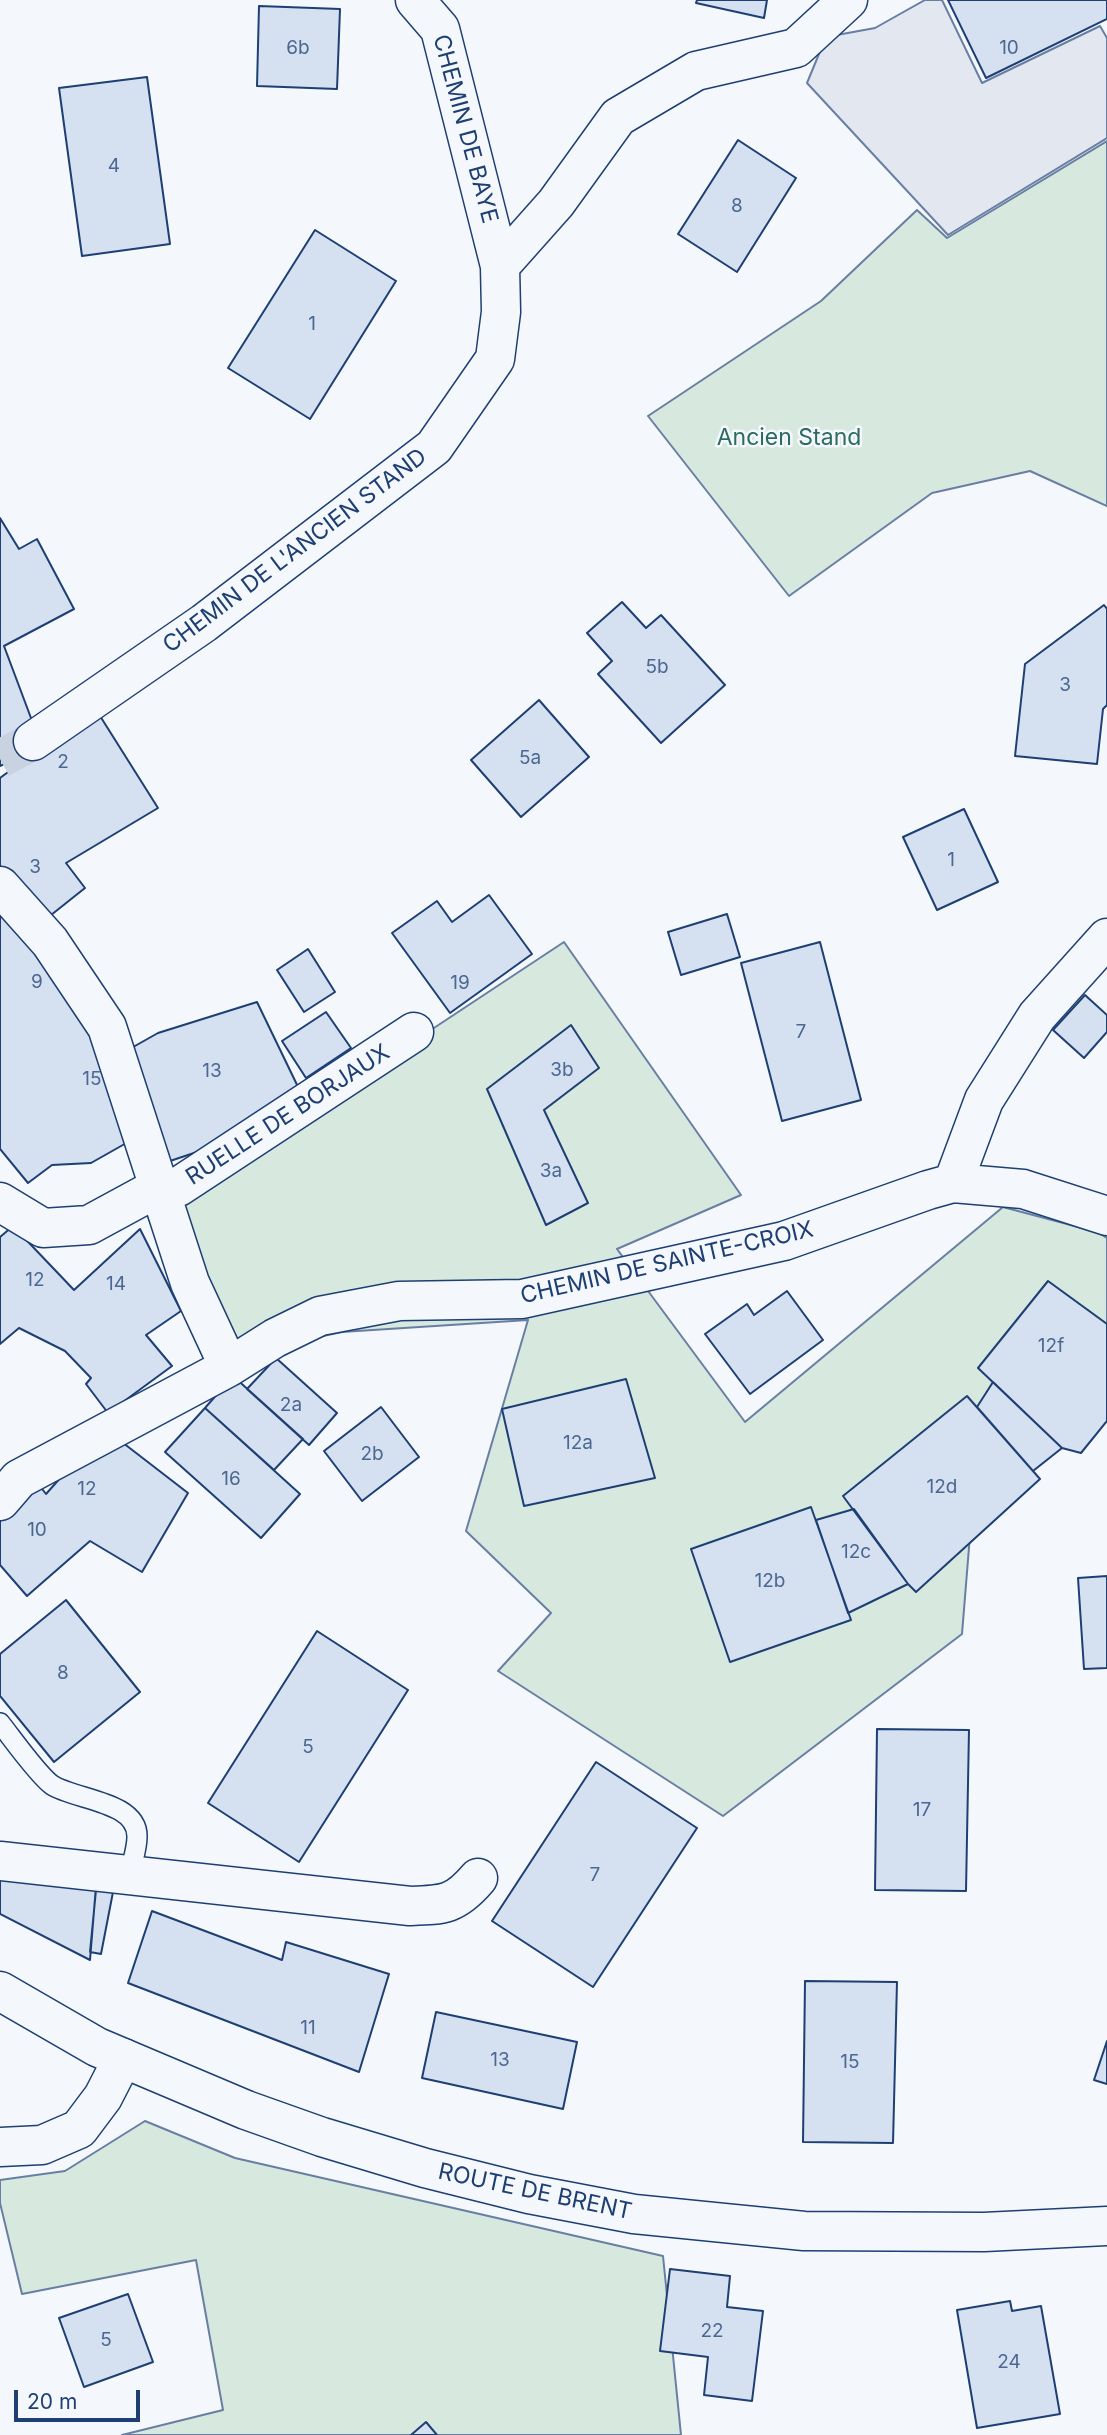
<!DOCTYPE html>
<html>
<head>
<meta charset="utf-8">
<style>
	body { margin:0 }
	#map { position:relative; width:1107px; height:2435px; overflow:hidden; background:#f4f7fb; font-family:Inter,sans-serif }
	canvas { display:block }
	.scale { position:absolute; left:14px; top:2390px; width:126px; height:32px; box-sizing:border-box; border:4px solid #1d3f73; border-top:0; padding-left:9px; font-size:21px; line-height:24px; white-space:nowrap; color:#1d3f73; -webkit-text-stroke:5px #f4f7fb; paint-order:stroke }
</style>
</head>
<body>
<div id="map">
<canvas width="1107" height="2435"></canvas>
<div class="scale">20 m</div>
</div>
<script>
const context = document.querySelector('canvas').getContext('2d');
context.lineJoin = 'round';
function paint(path, color) { context.fillStyle = color; context.fill(path, 'evenodd'); }
function stroke(path, color, width, dash) { context.strokeStyle = color; context.lineWidth = width; context.lineCap = dash ? 'butt' : 'round'; context.setLineDash(dash || []); context.stroke(path); }
function write(font, color, halo, rows, align = 'center') {
  context.font = font + ' Inter,sans-serif'; context.lineWidth = 5; context.setLineDash([]); context.textBaseline = 'middle'; context.strokeStyle = halo; context.fillStyle = color; for (const [text, x, y, turn = 0] of rows) {
    context.save(); context.translate(x, y); context.rotate((+turn || 0) * Math.PI / 180); context.textAlign = isNaN(turn) ? turn : align; if (halo) context.strokeText(text, 0, 0); context.fillText(text, 0, 0); context.restore();
  }
}
const green = new Path2D(`
	M1107,141V506L1030,471L932,493L789,596L648,416L821,301L917,210L947,238Z
	M564,942L741,1195L617,1249L745,1422L1003,1207L1097,1232L1107,1238V1362L973,1498L962,1634L723,1816L498,1671L551,1613L466,1531L528,1320L342,1332L205,1361L148,1217Z
	M145,2121L235,2158L663,2256L681,2435H122L223,2410L196,2260L22,2294L0,2203V2180L65,2171Z`);
const parking = new Path2D(`
	M925,0H942L982,83L1100,26L1107,38V138L948,235L807,83L826,37L875,28Z`);
const building = new Path2D(`
	M697,0H767L764,18L696,3Z
	M948,0H1107V19L986,78Z
	M259,6L340,9L337,89L257,86Z
	M147,77L170,244L82,256L59,88Z
	M738,140L796,178L737,272L678,234Z
	M315,230L396,281L310,419L228,368Z
	M0,518L19,549L37,539L74,609L4,646L34,726L35,748L0,766Z
	M622,602L646,628L661,615L725,685L661,743L598,674L612,661L587,633Z
	M1104,605L1107,609V705L1103,709L1097,764L1015,756L1025,664Z
	M539,700L589,757L521,817L471,760Z
	M95,708L158,808L66,863L85,888L41,923L0,872V778Z
	M964,809L998,882L937,910L903,837Z
	M489,895L532,954L450,1013L392,933L437,901L452,922Z
	M0,899L90,1029L137,1137L91,1163L52,1165L28,1183L0,1149Z
	M727,914L740,957L681,975L668,932Z
	M820,942L861,1100L782,1121L741,963Z
	M308,949L335,992L304,1012L277,970Z
	M1085,995L1107,1015V1032L1084,1058L1053,1030Z
	M257,1002L300,1091L233,1140L170,1161L126,1051L158,1033Z
	M326,1012L351,1048L306,1078L282,1041Z
	M571,1025L599,1068L544,1110L588,1203L546,1225L487,1089Z
	M13,1226L74,1290L140,1229L181,1311L146,1335L172,1366L108,1413L86,1384L91,1378L65,1351L19,1328L0,1344V1237Z
	M1048,1281L1107,1324V1421L1081,1453L1062,1448L978,1368Z
	M787,1291L823,1340L750,1394L705,1334L747,1304L754,1315Z
	M276,1358L337,1413L309,1445L247,1389Z
	M233,1376L303,1439L274,1470L205,1408Z
	M626,1379L655,1478L524,1506L502,1409Z
	M993,1382L1062,1448L1033,1471L977,1407Z
	M967,1396L1040,1479L916,1592L908,1584L843,1496Z
	M381,1407L419,1457L362,1501L324,1451Z
	M205,1408L300,1494L261,1538L165,1452Z
	M118,1439L188,1493L142,1572L90,1541L27,1596L0,1565V1518L39,1485L46,1494L70,1467Z
	M811,1507L851,1620L730,1662L691,1549Z
	M854,1509L908,1584L848,1613L816,1520Z
	M1107,1576V1668L1084,1669L1078,1578Z
	M66,1600L140,1692L54,1762L0,1696V1654Z
	M317,1631L408,1690L299,1862L208,1803Z
	M877,1729L969,1730L966,1891L875,1890Z
	M596,1762L697,1828L593,1987L492,1921Z
	M0,1875L96,1886L90,1960L0,1914Z
	M96,1890L113,1892L101,1954L90,1952Z
	M152,1911L282,1960L286,1942L389,1974L359,2072L128,1983Z
	M805,1981L897,1982L893,2143L803,2142Z
	M436,2012L577,2042L563,2109L422,2078Z
	M1107,2041V2084L1094,2080Z
	M670,2269L730,2276L727,2307L763,2311L752,2401L704,2395L708,2357L660,2351Z
	M128,2294L153,2362L84,2387L59,2318Z
	M1010,2301L1012,2311L1041,2306L1060,2414L977,2428L957,2310Z
	M426,2422L437,2435H411Z`);
const streetTunnel = new Path2D(`
	M0,759L33,741`);
const lane = new Path2D(`
	M0,1723C12,1738 38,1775 52,1785C75,1800 138,1801 137,1837C137,1849 132,1862 130,1874`);
const street = new Path2D(`
	M500,266L556,203L618,117L696,71L796,48L848,0
	M33,741L204,623L434,447L495,359L501,312L500,266L440,29L415,0
	M0,886L50,942L107,1027L190,1283L229,1367
	M953,1183L984,1100L1037,1016L1107,938
	M0,1202L43,1228L89,1225L159,1187H178L414,1032
	M0,1501L19,1479L229,1367L275,1338L320,1316L399,1301L522,1299L784,1241L928,1190L953,1183L1023,1189L1107,1216
	M0,1861L410,1906C444,1905 455,1905 478,1878
	M0,2147L42,2145L79,2129L103,2097L123,2058`);
const secondary = new Path2D(`
	M0,1991L97,2047L246,2110L322,2137L425,2168L529,2194L634,2214L804,2231L984,2232L1107,2226`);
const numberNames = [
	["6b",298,48],
	["10",1009,48],
	["4",114,166],
	["8",737,206],
	["1",312,324],
	["5b",657,667],
	["3",1065,685],
	["5a",530,758],
	["2",63,762],
	["1",951,860],
	["3",35,867],
	["9",37,982],
	["19",460,983],
	["7",801,1032],
	["3b",562,1070],
	["13",212,1071],
	["15",92,1079],
	["3a",551,1171],
	["12",35,1280],
	["14",116,1284],
	["12f",1051,1346],
	["2a",291,1405],
	["12a",578,1443],
	["2b",372,1454],
	["16",231,1479],
	["12d",942,1487],
	["12",87,1489],
	["10",37,1530],
	["12c",856,1552],
	["12b",770,1581],
	["8",63,1673],
	["5",308,1747],
	["17",922,1810],
	["7",595,1875],
	["11",308,2028],
	["13",500,2060],
	["15",850,2062],
	["22",712,2331],
	["5",106,2340],
	["24",1009,2362]
];
const streetNames = [
	["CHEMIN DE BAYE",465,129,75],
	["CHEMIN DE L'ANCIEN STAND",295,551,-37],
	["RUELLE DE BORJAUX",288,1115,-33],
	["CHEMIN DE SAINTE-CROIX",667,1263,-13],
	["ROUTE DE BRENT",535,2192,12]
];
const parkNames = [
	["Ancien Stand",789,438]
];
paint(green, '#d7e8df');
stroke(green, '#687fa3', 2);
paint(parking, '#e3e8f0');
stroke(parking, '#687fa3', 2);
paint(building, '#d5e0f0');
stroke(building, '#1d3f73', 2);
stroke(streetTunnel, '#c9d2e0', 38, [38, 19]);
stroke(lane, '#1d3f73', 22);
stroke(street, '#1d3f73', 41);
stroke(secondary, '#1d3f73', 41);
stroke(lane, '#f4f7fb', 19);
stroke(street, '#f4f7fb', 38);
stroke(secondary, '#f4f7fb', 38);
write('19px', '#4b6792', null, numberNames);
write('23px', '#1d3f73', '#f4f7fb', streetNames);
write('23px', '#2c6c60', '#f4f7fb', parkNames);
</script>
</body>
</html>
